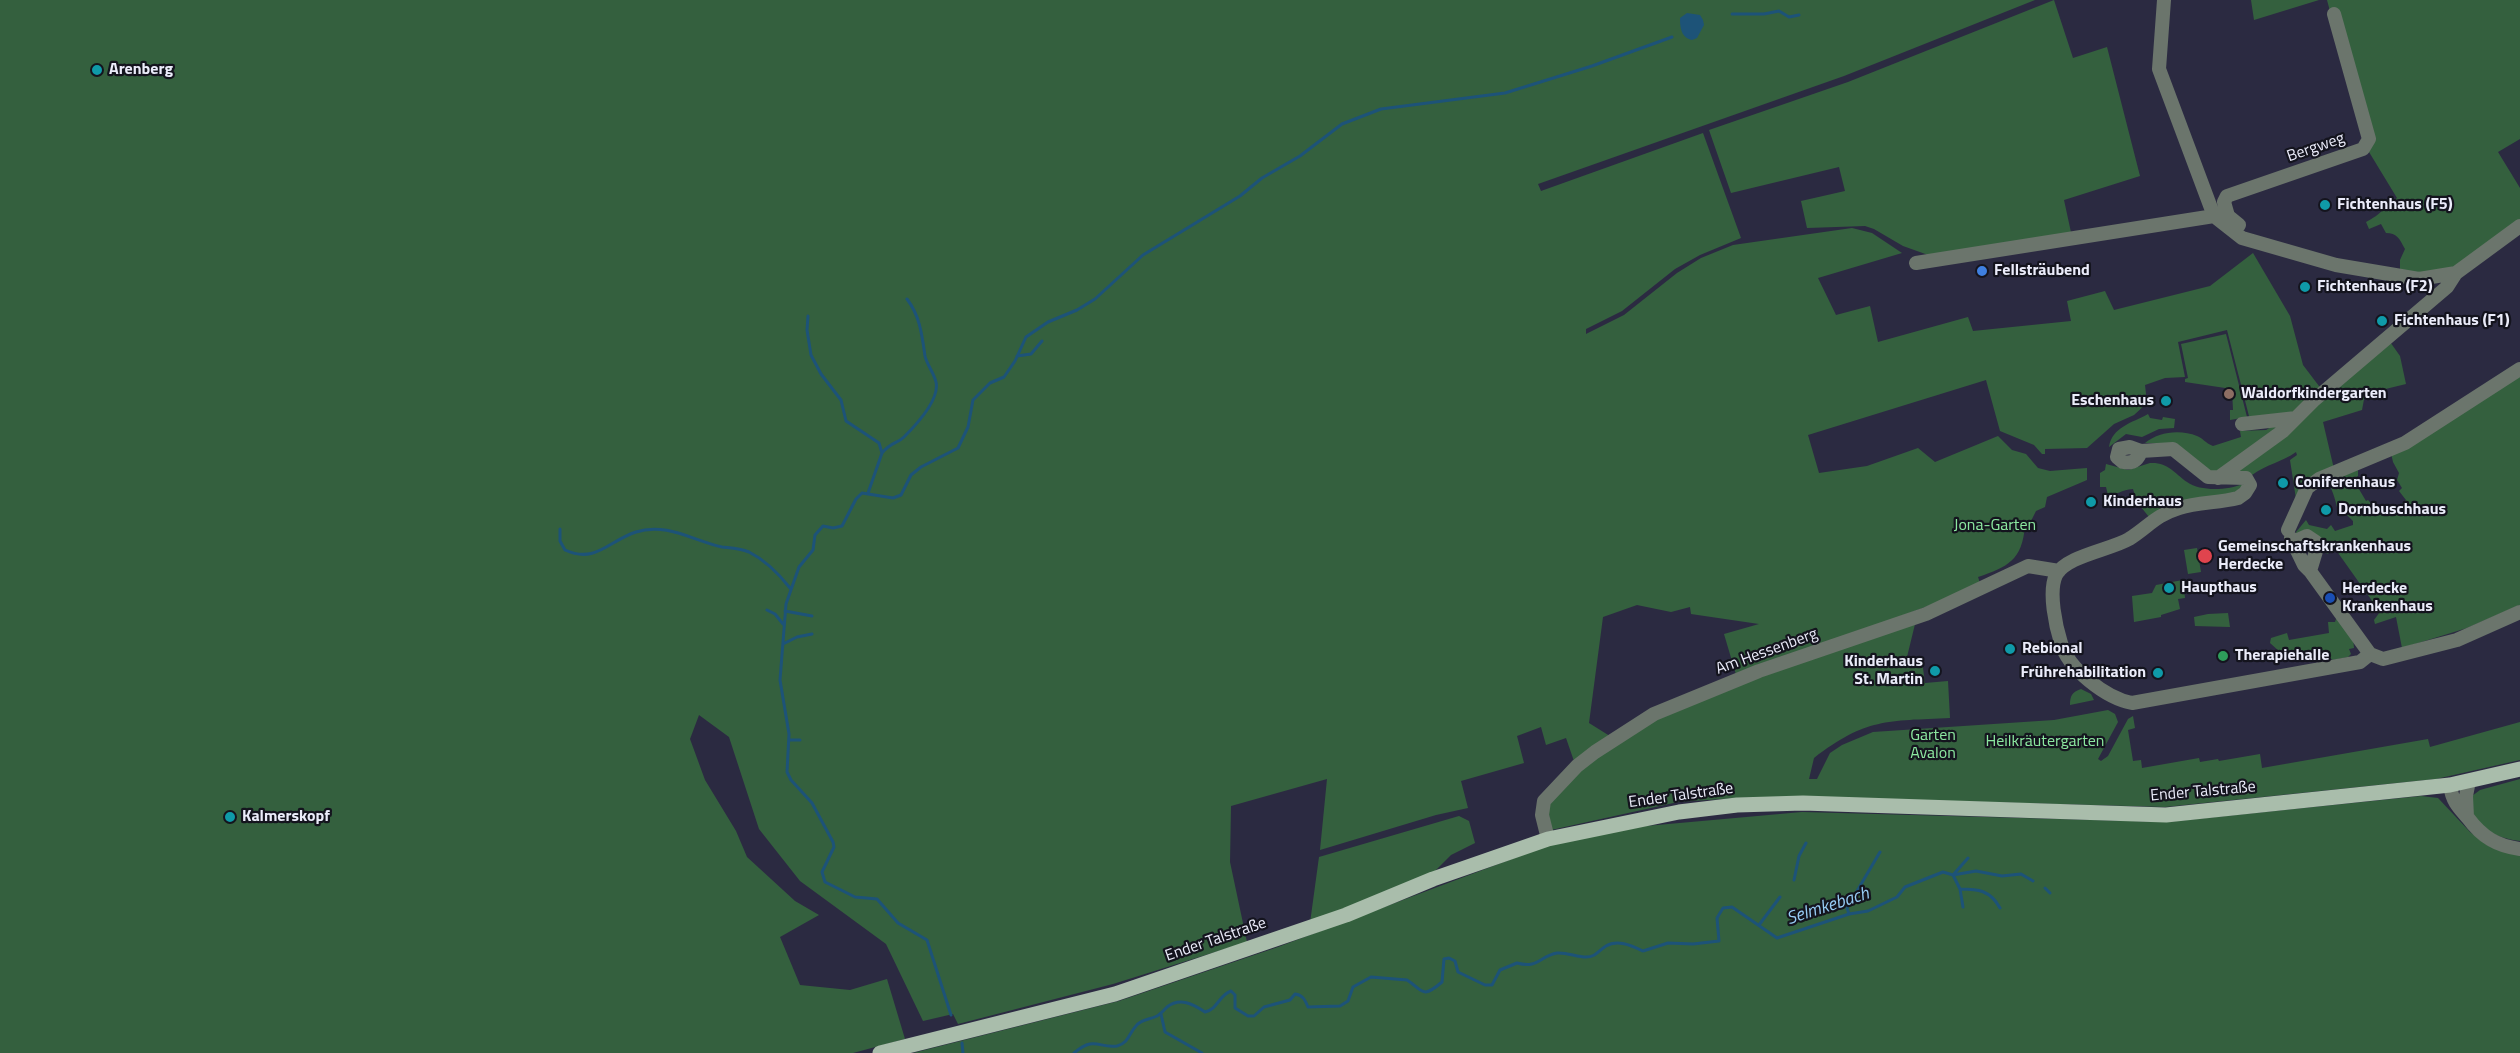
<!DOCTYPE html>
<html>
<head>
<meta charset="utf-8">
<style>
	body { margin:0 }
	canvas { display:block; background:#2b2a41 }
</style>
</head>
<body>
<canvas width="2520" height="1053"></canvas>
<script>
const context = document.querySelector('canvas').getContext('2d');
context.lineJoin = 'round';
function paint(path, color) { context.fillStyle = color; context.fill(path, 'evenodd'); }
function stroke(path, color, width, dash) { context.strokeStyle = color; context.lineWidth = width; context.lineCap = dash ? 'butt' : 'round'; context.setLineDash(dash || []); context.stroke(path); }
function write(font, color, halo, rows, align = 'center') {
  context.font = font + ' "Titillium Web",sans-serif'; context.lineWidth = 4.5; context.setLineDash([]); context.textBaseline = 'middle'; context.strokeStyle = halo; context.fillStyle = color; for (const [text, x, y, turn = 0] of rows) {
    context.save(); context.translate(x, y); context.rotate((+turn || 0) * Math.PI / 180); context.textAlign = isNaN(turn) ? turn : align; if (halo) context.strokeText(text, 0, 0); context.fillText(text, 0, 0); context.restore();
  }
}
const green = new Path2D(`
	M0,0H2035L1844,76L1538,184L1541,191L1703,133L1741,238L1700,255L1675,269L1622,311L1586,329V334L1624,315L1677,273L1701,258L1733,245L1852,228L1872,233L1902,253L1818,278L1836,315L1870,306L1878,342L1968,317L1973,331L2071,321L2067,301L2105,291L2114,310L2210,286L2253,253L2290,316L2303,365L2322,390L2294,416L2250,420L2227,330L2178,342L2185,377L2165,378L2145,385L2147,403L2134,415L2114,424L2087,448L2045,449V454H2042L2034,445L2000,431L1986,380L1808,435L1819,473L1867,466L1918,448L1935,462L1998,436L2012,450L2026,454L2038,468L2050,471L2087,468V480L2047,497L2045,507L2036,511L2028,527L2025,526C2022,560 2008,567 1978,577L1981,586L1737,678L1724,634L1759,624L1691,614L1690,607L1671,612L1637,605L1603,617L1589,723L1613,738L1575,764L1566,738L1546,745L1541,727L1517,736L1524,763L1461,781L1468,808L1436,815L1320,850L1327,779L1231,806L1230,862L1247,942L1113,984L958,1024L953,1014L923,1021L886,944L800,881L759,829L729,737L699,715L690,739L705,780L736,831L747,857L795,901L819,915L780,937L800,985L850,990L887,979L905,1039L853,1053H0Z
	M2054,0L2073,58L2107,47L2140,176L2064,200L2072,237L1931,256L1903,246L1874,229L1865,226L1807,228L1801,201L1845,191L1839,167L1731,193L1709,130L1848,82Z
	M2251,0H2319L2254,20Z
	M2327,0H2520V139L2498,152L2520,188V222L2455,268L2435,273L2400,272V260L2405,249C2399,238 2397,233 2386,233L2381,224L2369,229L2366,222C2382,214 2384,207 2397,198L2366,147Z
	M2226,334L2247,417L2230,420V410H2233L2232,389L2185,382V379L2188,378L2181,344Z
	M2388,339L2400,356L2406,384L2365,394L2362,410L2323,422L2334,469L2296,499L2290,460L2297,455L2296,452C2282,462 2267,464 2252,475L2248,473L2226,475Z
	M2520,374V605L2467,628L2402,648L2396,617L2375,624L2374,620L2380,612L2336,550L2327,554L2321,546L2296,535V532L2306,520L2309,525L2327,529L2331,525L2335,531L2353,525V521L2347,515L2339,516C2336,503 2334,492 2327,481L2358,470V476L2353,479L2366,501L2368,500L2381,514C2390,514 2399,507 2406,500L2399,491L2402,488L2397,480L2399,473L2393,462L2391,453Z
	M2148,414L2150,418L2162,420L2163,417L2175,419L2174,428L2159,429L2142,437L2126,434L2109,447C2112,427 2132,423 2148,414Z
	M2281,421H2285L2218,472L2210,471L2172,443H2145C2158,432 2180,429 2197,436C2203,438 2205,443 2213,446L2241,437L2240,431L2266,430Z
	M2150,463C2168,462 2174,473 2187,482C2201,492 2228,490 2243,484L2245,486L2237,494L2149,517L2137,502L2133,489C2121,490 2117,495 2108,495L2106,487H2100V473L2105,470L2106,464L2128,470Z
	M2197,548L2201,572L2188,574L2184,550Z
	M2183,580L2185,598L2178,599L2180,609L2161,615V617L2134,622L2132,596L2152,593L2156,585L2167,583L2169,590L2172,589V582Z
	M2228,613L2230,627L2195,626L2194,617L2208,614Z
	M2337,616L2353,638L2354,648L2349,649L2351,654L2348,657L2333,660L2325,655L2290,661L2270,643L2271,638L2287,633L2289,640L2329,633L2328,622H2335Z
	M1916,620L1906,661H1922L1925,683L1948,681L1950,718C1887,721 1866,718 1814,758L1809,779H1817L1830,753L1842,745L1873,732L2054,720L2108,710L2115,714L2118,722L2098,759L2101,761L2108,756L2128,719L2133,716L2135,728L2128,730L2133,761L2141,760L2142,768L2199,758L2200,762L2218,759L2219,761L2260,754L2262,768L2428,739L2430,747L2520,722V760L2436,779L2165,807L1803,797L1737,798L1678,802L1551,830L1547,801L1579,768L1657,715Z
	M2081,689L2091,694L2094,700L2070,705C2070,696 2072,692 2081,689Z
	M2520,779V841C2503,839 2477,831 2472,811C2471,807 2472,801 2472,796L2480,790Z
	M2421,796L2438,798L2470,832L2487,845L2520,854V1053H913L1119,1001L1278,947L1549,845L1624,828L1802,812L2167,822Z
	M1459,816L1469,821L1475,843L1451,855L1431,875L1310,923L1319,857Z`);
const water = new Path2D(`
	M1687,13L1700,15L1703,20L1704,25L1697,38L1692,40C1681,38 1680,27 1680,18Z`);
const stream = new Path2D(`
	M1732,14H1764L1779,11L1789,17L1799,15
	M808,316L807,330L811,355L821,374L841,400L846,421L879,443L882,453L868,493
	M1017,356L1031,354L1042,341
	M882,453C892,441 897,444 904,437C916,425 940,400 936,382C934,373 927,365 925,356C922,335 920,316 907,299
	M560,529V541L565,550C596,564 608,541 636,532C666,522 694,541 722,547C731,548 739,548 749,552C765,560 779,574 790,588
	M767,610L775,614L783,624
	M785,611L812,616
	M783,644L797,637L812,634
	M789,740H800
	M1968,858L1953,875L1960,889C1978,889 1990,890 2000,908
	M1794,880L1799,856L1806,843
	M2045,888L2050,893
	M1960,889L1963,907
	M1849,914L1847,908L1880,852
	M1759,925L1780,897
	M1161,1014L1165,1032L1202,1053
	M951,1015L927,940L898,923L877,899L855,897L825,882L822,872L834,847L833,842L812,803L791,780L787,772L789,734L780,680L786,604L799,567L813,550L815,535L823,526L833,528L842,526L856,499L862,493L893,498L901,495L911,475L921,467L958,448L968,427L973,400L990,383L1004,377L1015,361L1026,337L1048,322L1077,310L1095,299L1143,255L1240,196L1262,178L1300,156L1342,124L1381,109L1505,93L1592,66L1672,37
	M962,1043L963,1053
	M1074,1053C1095,1035 1099,1049 1117,1046C1129,1043 1129,1033 1136,1026C1141,1019 1149,1020 1157,1016C1161,1014 1164,1010 1167,1007C1180,997 1193,1004 1205,1012C1218,1009 1219,995 1231,991L1235,995V1008L1248,1016H1254L1264,1007L1290,1000L1295,994C1303,995 1305,1000 1308,1007L1340,1006L1348,1001L1353,987L1371,977L1407,980C1423,990 1421,1000 1442,982L1444,959L1449,958L1455,961L1458,972L1485,985H1492L1500,970L1517,963C1538,969 1540,956 1557,953C1566,952 1577,957 1586,957C1596,957 1598,951 1606,946C1618,939 1632,946 1643,951L1668,943L1693,944L1719,941L1717,918L1723,908L1732,907L1777,938L1849,914L1868,911L1897,897L1905,887L1943,872L1953,875L1976,871L2002,876L2021,874L2033,881`);
const minor = new Path2D(`
	M2164,0L2159,69L2214,216L2242,238L2336,265L2419,279L2456,273L2520,226
	M2239,225L2228,216L2224,202L2227,196L2363,149L2369,139L2334,14
	M1916,263L2214,216
	M2242,424L2296,418
	M2141,451C2138,460 2133,464 2123,462L2117,457L2119,449L2130,447L2141,451L2173,449L2208,477L2246,478L2250,485L2245,493L2238,498C2219,503 2198,502 2179,508C2156,515 2148,527 2129,539C2110,550 2066,556 2056,575C2048,592 2056,627 2061,643C2068,669 2106,698 2132,703L2360,662L2370,654
	M2218,478L2283,431L2313,401L2447,287L2456,273
	M2288,530L2307,488L2319,479L2405,443L2520,369
	M2291,538L2304,565L2310,571
	M2295,545L2298,540L2307,536L2316,542L2317,548L2310,571L2370,654L2383,659L2457,640L2520,612
	M2450,785C2452,801 2458,807 2468,818C2482,837 2497,846 2520,849
	M2467,817L2466,796L2469,781
	M1548,839L1542,815L1544,801L1577,766L1595,752L1654,714L1759,671L1926,614L2028,566L2059,571`);
const major = new Path2D(`
	M880,1053L1115,994L1346,915L1433,879L1548,839L1679,812L1737,805L1803,803L2166,815L2450,785L2520,769`);
const markers = [
	[97,70,6,"#0f9aa8"],
	[2325,205,6,"#0f9aa8"],
	[1982,271,6,"#3f7fe0"],
	[2305,287,6,"#0f9aa8"],
	[2382,321,6,"#0f9aa8"],
	[2229,394,6,"#8d6e63"],
	[2166,401,6,"#0f9aa8"],
	[2283,483,6,"#0f9aa8"],
	[2091,502,6,"#0f9aa8"],
	[2326,510,6,"#0f9aa8"],
	[2205,556,8,"#e0444e"],
	[2169,588,6,"#0f9aa8"],
	[2330,598,6,"#1a4fb4"],
	[2010,649,6,"#0f9aa8"],
	[2223,656,6,"#2e9e5b"],
	[1935,671,6,"#0f9aa8"],
	[2158,673,6,"#0f9aa8"],
	[230,817,6,"#0f9aa8"]
];
const poiNames = [
	["Arenberg",109,70],
	["Fichtenhaus (F5)",2337,205],
	["Fellsträubend",1994,271],
	["Fichtenhaus (F2)",2317,287],
	["Fichtenhaus (F1)",2394,321],
	["Waldorfkindergarten",2241,394],
	["Eschenhaus",2154,401,"right"],
	["Coniferenhaus",2295,483],
	["Kinderhaus",2103,502],
	["Dornbuschhaus",2338,510],
	["Gemeinschaftskrankenhaus",2218,547],
	["Herdecke",2218,565],
	["Haupthaus",2181,588],
	["Herdecke",2342,589],
	["Krankenhaus",2342,607],
	["Rebional",2022,649],
	["Therapiehalle",2235,656],
	["Kinderhaus",1923,662,"right"],
	["St. Martin",1923,680,"right"],
	["Frührehabilitation",2146,673,"right"],
	["Kalmerskopf",242,817]
];
const streetNames = [
	["Bergweg",2316,148,-19],
	["Am Hessenberg",1767,652,-20],
	["Ender Talstraße",2203,792,-5],
	["Ender Talstraße",1681,796,-8],
	["Ender Talstraße",1216,940,-19]
];
const parkNames = [
	["Jona-Garten",1995,526],
	["Garten",1933,736],
	["Avalon",1933,754],
	["Heilkräutergarten",2045,742]
];
const waterNames = [
	["Selmkebach",1828,907,-18]
];
paint(green, '#34603e');
paint(water, '#1d5378');
stroke(stream, '#1d5378', 3);
stroke(minor, '#6b756c', 14);
stroke(major, '#a9bdab', 15);
for (const [x, y, r, color] of markers) { const dot = new Path2D(); dot.arc(x, y, r, 0, 2 * Math.PI); context.fillStyle = color; context.fill(dot); stroke(dot, '#14141e', 2); }
write('bold 16px', '#ebecfa', '#14141e', poiNames, 'left');
write('16px', '#ebecfa', '#14141e', streetNames);
write('16px', '#8ce8a0', '#14141e', parkNames);
write('italic 18px', '#97ccf5', '#14141e', waterNames);
</script>
</body>
</html>
